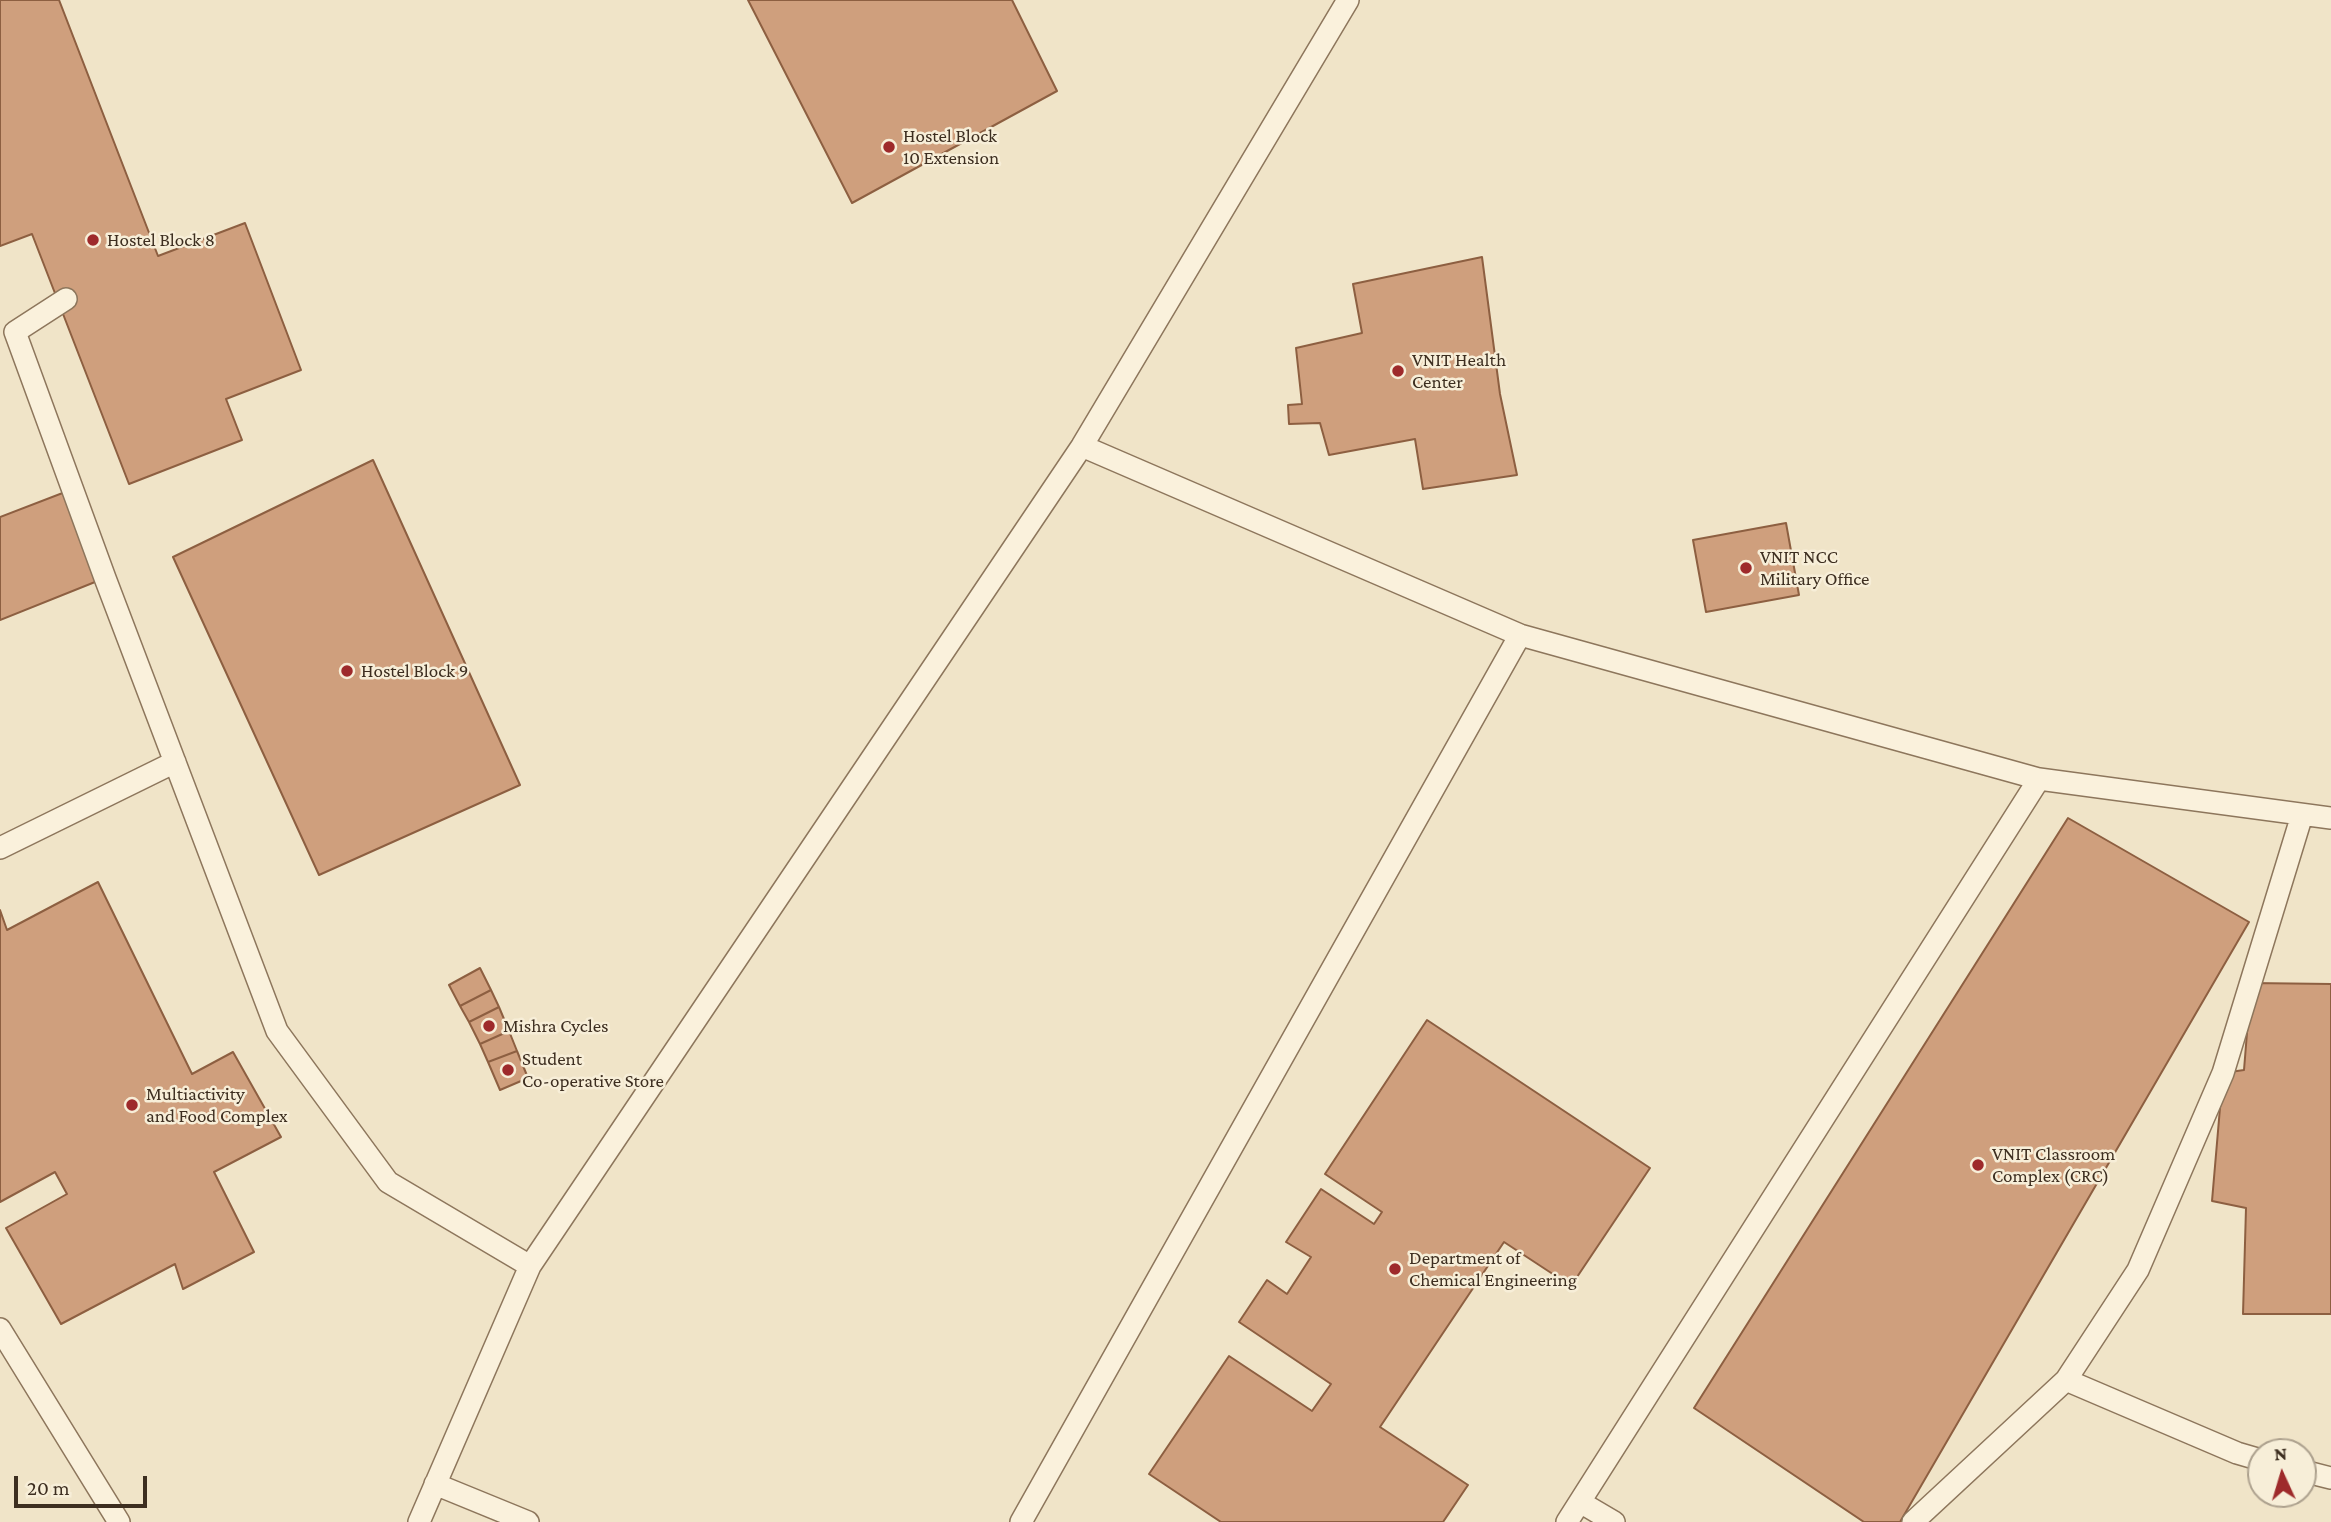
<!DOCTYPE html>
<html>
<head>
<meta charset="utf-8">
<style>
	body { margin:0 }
	#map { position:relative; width:2331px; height:1522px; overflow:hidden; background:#f0e4c8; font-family:"Crimson Pro",serif }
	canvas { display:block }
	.north { position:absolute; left:2247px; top:1438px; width:70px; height:70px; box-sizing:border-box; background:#f7eed8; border:2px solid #ada18e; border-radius:50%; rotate:356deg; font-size:19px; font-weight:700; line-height:28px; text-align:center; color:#3d2e20 }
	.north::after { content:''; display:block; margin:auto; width:24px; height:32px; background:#9e2a2b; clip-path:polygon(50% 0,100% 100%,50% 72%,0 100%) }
	.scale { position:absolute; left:14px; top:1476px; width:133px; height:32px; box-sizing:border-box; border:4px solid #3d2e20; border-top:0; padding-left:9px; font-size:21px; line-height:24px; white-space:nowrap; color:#3d2e20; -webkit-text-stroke:5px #f7eed8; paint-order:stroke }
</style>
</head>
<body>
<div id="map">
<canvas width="2331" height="1522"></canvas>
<div class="north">N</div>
<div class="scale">20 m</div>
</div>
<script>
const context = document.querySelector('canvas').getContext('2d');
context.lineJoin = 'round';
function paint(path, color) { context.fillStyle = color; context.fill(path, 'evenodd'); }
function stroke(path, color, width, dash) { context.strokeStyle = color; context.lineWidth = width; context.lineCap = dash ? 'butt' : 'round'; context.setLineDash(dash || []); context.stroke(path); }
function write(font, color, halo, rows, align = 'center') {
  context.font = font + ' "Crimson Pro",serif'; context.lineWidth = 5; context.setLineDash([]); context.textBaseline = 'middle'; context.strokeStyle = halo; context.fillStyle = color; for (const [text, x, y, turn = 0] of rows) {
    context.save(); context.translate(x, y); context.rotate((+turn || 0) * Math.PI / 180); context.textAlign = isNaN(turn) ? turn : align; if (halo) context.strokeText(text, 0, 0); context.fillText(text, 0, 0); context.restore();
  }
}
const building = new Path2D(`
	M0,0H59L158,256L245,223L301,370L226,399L242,440L129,484L32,234L0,246Z
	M748,0H1012L1057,91L852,203Z
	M1482,257L1500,394L1517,475L1423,489L1415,439L1329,455L1320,423L1289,424L1288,405L1302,404L1296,348L1362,333L1353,284Z
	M373,460L520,785L319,875L173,557Z
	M73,489L105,578L0,620V517Z
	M1786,523L1799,595L1706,612L1693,540Z
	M2068,818L2249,922L1900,1522H1864L1694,1408Z
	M98,882L192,1074L233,1052L281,1137L214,1172L254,1252L183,1289L175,1264L61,1324L6,1228L67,1194L55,1172L0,1202V910L7,930Z
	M480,968L491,990L460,1006L449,985Z
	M2251,983L2331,984V1314H2243L2246,1208L2212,1201L2223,1073L2244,1070Z
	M491,990L499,1007L469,1022L460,1006Z
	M499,1007L509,1031L480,1044L469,1022Z
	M1427,1020L1650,1168L1571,1286L1504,1242L1380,1427L1468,1485L1443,1522H1221L1149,1474L1229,1356L1312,1411L1331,1384L1239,1322L1267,1280L1287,1294L1311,1257L1286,1242L1321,1189L1374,1224L1382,1212L1325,1174Z
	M509,1031L517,1051L488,1062L480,1044Z
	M517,1051L528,1078L500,1090L488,1062Z`);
const lane = new Path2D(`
	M66,299L15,332L105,578L277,1031L388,1182L530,1266
	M1082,446L1520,635L2039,779L2331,818
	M0,848L175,762
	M0,1329L119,1522
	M2066,1380L2237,1453L2261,1460
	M2303,1471L2331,1478
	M435,1484L528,1522
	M1580,1502L1614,1522
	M419,1522L530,1266L1082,446L1348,0
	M1021,1522L1520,635
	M1567,1522L2039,779
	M1913,1522L2066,1380L2138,1270L2223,1073L2302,815`);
const markers = [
	[889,147,7,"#9e2a2b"],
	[93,240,7,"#9e2a2b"],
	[1398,371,7,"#9e2a2b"],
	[1746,568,7,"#9e2a2b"],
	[347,671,7,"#9e2a2b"],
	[489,1026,7,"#9e2a2b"],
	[508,1070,7,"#9e2a2b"],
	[132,1105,7,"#9e2a2b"],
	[1978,1165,7,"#9e2a2b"],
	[1395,1269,7,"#9e2a2b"]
];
const poiNames = [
	["Hostel Block",903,136],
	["10 Extension",903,158],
	["Hostel Block 8",107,240],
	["VNIT Health",1412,360],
	["Center",1412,382],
	["VNIT NCC",1760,557],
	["Military Office",1760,579],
	["Hostel Block 9",361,671],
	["Mishra Cycles",503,1026],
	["Student",522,1059],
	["Co-operative Store",522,1081],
	["Multiactivity",146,1094],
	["and Food Complex",146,1116],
	["VNIT Classroom",1992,1154],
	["Complex (CRC)",1992,1176],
	["Department of",1409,1258],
	["Chemical Engineering",1409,1280]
];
paint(building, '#cf9f7d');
stroke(building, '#8d5f41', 2);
stroke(lane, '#8d765c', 24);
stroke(lane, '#faf1dc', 21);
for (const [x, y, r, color] of markers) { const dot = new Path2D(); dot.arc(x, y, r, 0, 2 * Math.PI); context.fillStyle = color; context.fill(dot); stroke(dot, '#f7eed8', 2.5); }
write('19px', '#3d2e20', '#f7eed8', poiNames, 'left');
</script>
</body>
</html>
